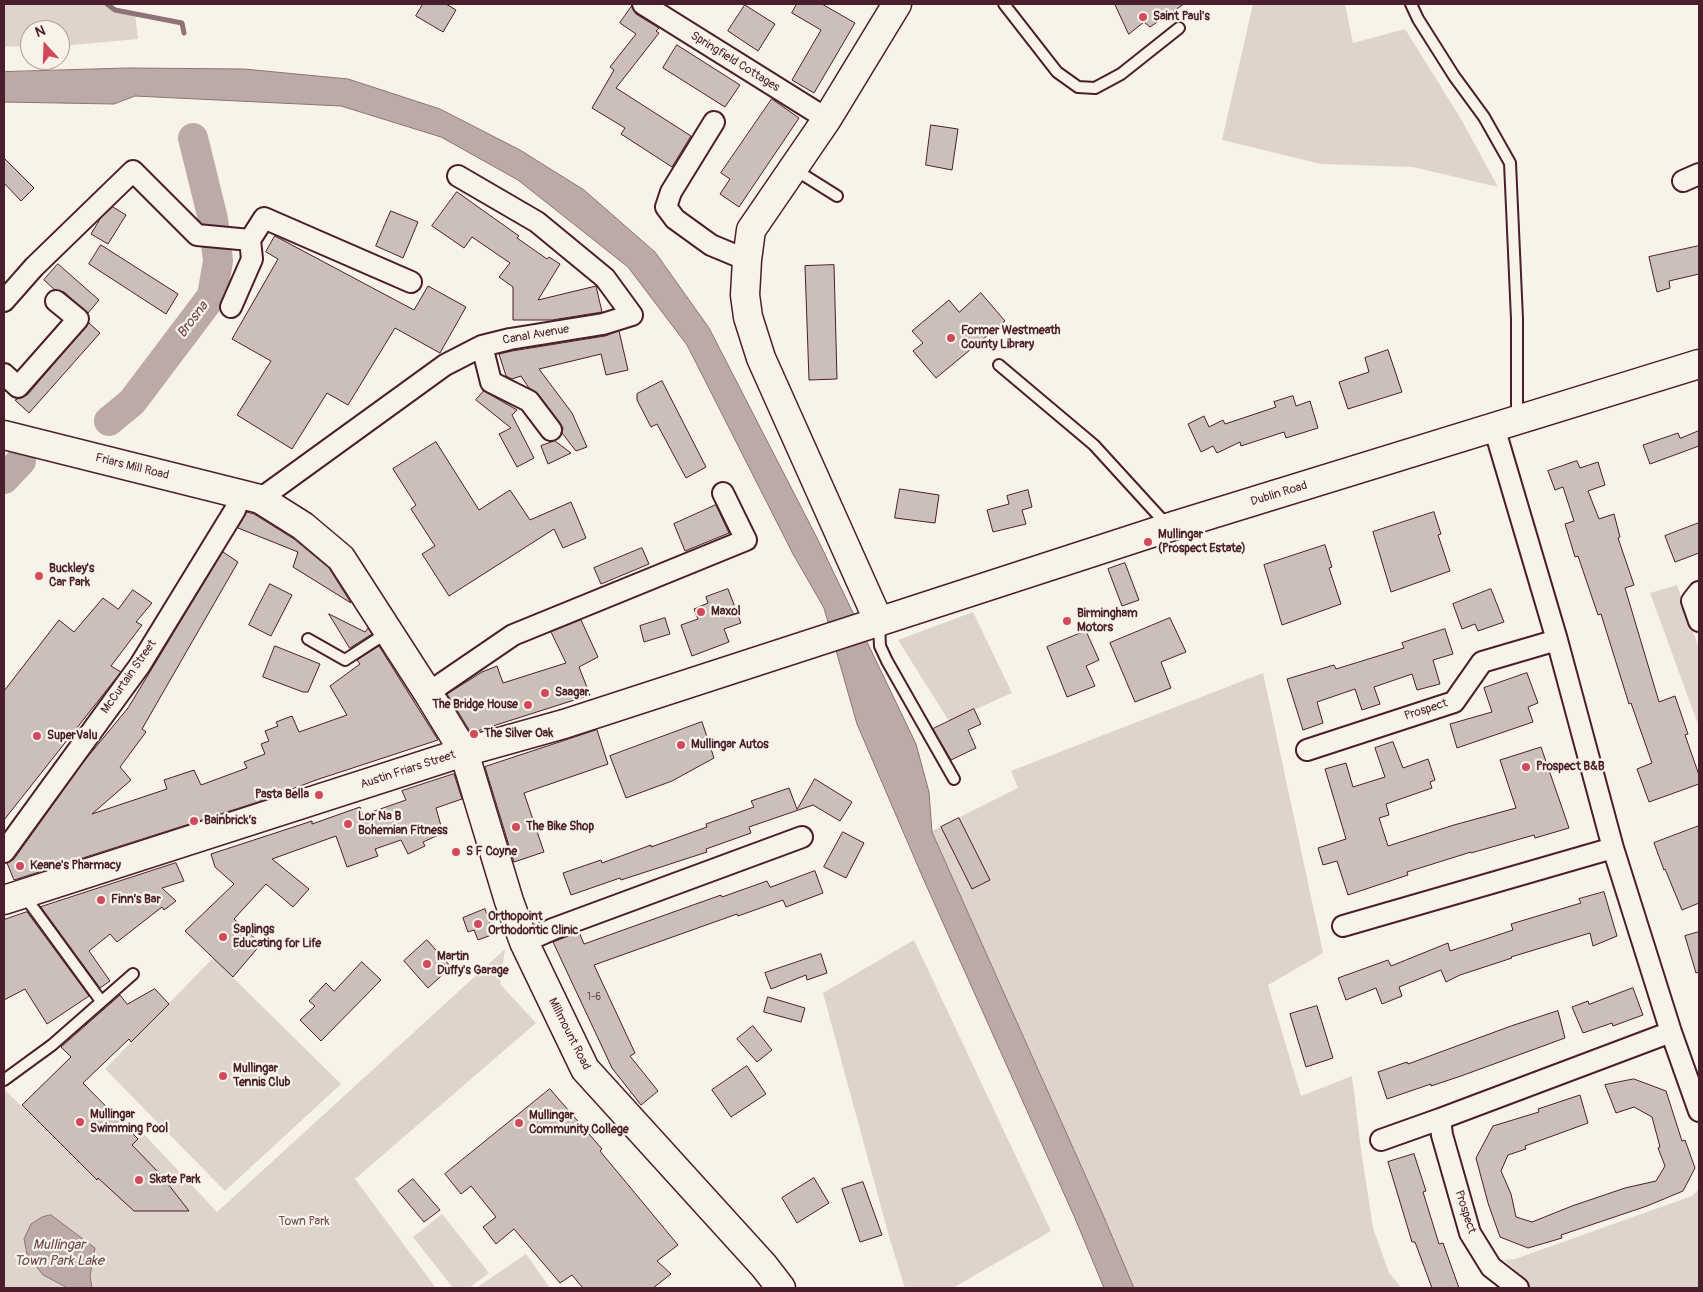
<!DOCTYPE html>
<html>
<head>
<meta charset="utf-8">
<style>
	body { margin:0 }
	#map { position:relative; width:1703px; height:1292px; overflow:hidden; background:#f7f3e8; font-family:Pangolin,sans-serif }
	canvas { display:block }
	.frame { position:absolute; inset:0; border:5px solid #4a1f2b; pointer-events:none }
	.north { position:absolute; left:20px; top:20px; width:50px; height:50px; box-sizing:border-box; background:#f7f3e8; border:1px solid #b29e9c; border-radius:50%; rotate:340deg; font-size:14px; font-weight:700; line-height:20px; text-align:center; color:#4a1f2b }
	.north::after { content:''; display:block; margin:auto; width:18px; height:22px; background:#d1495b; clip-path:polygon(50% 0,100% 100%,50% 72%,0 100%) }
</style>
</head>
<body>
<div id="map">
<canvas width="1703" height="1292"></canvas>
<div class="frame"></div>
<div class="north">N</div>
</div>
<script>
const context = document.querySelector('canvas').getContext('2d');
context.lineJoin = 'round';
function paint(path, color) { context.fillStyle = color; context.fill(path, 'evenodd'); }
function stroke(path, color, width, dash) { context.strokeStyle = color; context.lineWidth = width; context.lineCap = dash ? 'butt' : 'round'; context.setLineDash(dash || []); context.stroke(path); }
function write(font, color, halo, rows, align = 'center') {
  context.font = font + ' Pangolin,sans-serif'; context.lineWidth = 4.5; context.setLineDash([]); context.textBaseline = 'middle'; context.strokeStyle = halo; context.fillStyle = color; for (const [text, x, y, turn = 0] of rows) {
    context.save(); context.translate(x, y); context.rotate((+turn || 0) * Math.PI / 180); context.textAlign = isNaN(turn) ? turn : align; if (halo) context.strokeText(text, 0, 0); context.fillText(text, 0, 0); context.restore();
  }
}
const green = new Path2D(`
	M4,4H107L115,10L135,14L138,39L60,46V30H30V47L4,46Z
	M1253,4H1345L1353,43L1405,29L1461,119L1498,187L1413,167L1321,164L1222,140Z
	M1677,585L1699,648V727L1650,593Z
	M973,612L1012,693L949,721L898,640Z
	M1263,673L1323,953L1268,985L1301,1096L1352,1076L1361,1150L1373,1228L1389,1273L1402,1288H1134L1103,1215L932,831L1018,788L1011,771Z
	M914,940L1051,1231L953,1288H905L890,1240L823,993Z
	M505,949L500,984L536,1023L355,1179L436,1288H4V1089L96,1180L138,1139L142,1132L217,1212Z
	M213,958L341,1084L225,1191L105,1069Z
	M1699,1189V1288H1527L1522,1276L1504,1260L1515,1259L1692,1196Z
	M442,1214L489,1273L469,1288H453L413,1237Z
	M526,1254L550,1288H476Z`);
const water = new Path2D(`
	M128,68L244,69L348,79L440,109L520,150L584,190L655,252L709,328L818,540L916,744L929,792L932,832L1103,1215L1134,1288H1104L1074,1216L923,878L857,724L824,608L793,554L687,345L628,267L518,180L441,137L341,106L135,96L114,104L4,102V72Z
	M51,1215L95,1248L90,1276L92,1288H68L43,1275L27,1254L24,1239L31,1224L42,1217Z`);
const stream = new Path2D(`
	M107,4L115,10L182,23L184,33`);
const river = new Path2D(`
	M109,421L132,402L212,296L218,261L213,219L193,138
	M4,479L21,461`);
const building = new Path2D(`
	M423,4H446L456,10L443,32L416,16Z
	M797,4H822L855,23L814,93L792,80L821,30L792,13Z
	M1115,4H1184L1150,27L1144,22L1129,34Z
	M745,5L775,24L758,51L728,31Z
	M632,6L636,14L659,28L656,31L659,33L616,88L691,136L672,167L621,134L625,128L592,108L614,70L610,67L636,34L620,23Z
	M677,45L740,85L725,107L663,68Z
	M772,99L799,118L739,207L720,194L730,179L721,173Z
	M931,125L958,129L952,170L926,165Z
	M4,158L34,188L21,201L4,183Z
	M457,192L519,236L517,238L547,259L549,257L560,264L538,300L596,286L602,312L552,320H513V287L499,277L510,263L472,237L464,248L432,226Z
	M113,207L126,215L108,244L91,234L100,219Z
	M391,211L418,222L403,258L376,246Z
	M275,236L414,310L428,286L466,307L440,353L395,328L348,405L327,393L292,449L237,415L271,361L232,339L278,259L266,252Z
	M101,245L178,294L166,314L89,264Z
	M1699,246V274L1669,281L1670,288L1657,292L1649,257Z
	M58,264L99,300L88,313L64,292L55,290L44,280Z
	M834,265L837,379L809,380L805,266Z
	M981,293L1005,321L936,378L913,351L923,343L912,331L949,300L959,312Z
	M89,323L100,333L29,413L15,400L27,395Z
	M619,331L628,370L606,375L601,354L539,369L572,413L587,447L576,451L562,433L563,428L560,423L538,394L529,388L521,376L512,379L506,376L499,354L512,351L605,336Z
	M1388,350L1402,392L1348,409L1339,382L1369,372L1365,358Z
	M662,381L706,467L686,478L657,424L651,427L637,400V394Z
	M484,391L517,410L512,415L534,458L517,467L499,434L511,428L476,400Z
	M1293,396L1296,406L1310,401L1318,428L1286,438L1284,432L1241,446L1240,442L1217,453L1213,446L1201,452L1188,424L1204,416L1209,427L1223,420L1225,424L1276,407L1274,402Z
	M1699,431V446L1650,464L1643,445L1678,433L1680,438Z
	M555,441L571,453L548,464L541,446Z
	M436,442L479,510L510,490L530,520L571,502L586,538L563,548L554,529L449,596L422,554L435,546L411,509L416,505L393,469Z
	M1577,461L1580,468L1598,462L1605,485L1588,491L1599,519L1614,514L1620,537L1618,538L1634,585L1625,588L1659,702L1675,696L1688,734L1685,735L1699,775V784L1649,802L1637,769L1652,763L1631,703L1629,704L1601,614L1598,615L1578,556L1575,557L1565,524L1574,521L1563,487L1555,490L1548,471Z
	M900,489L939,495L935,523L895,518Z
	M1028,490L1032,507L1022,510L1026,524L993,532L987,510L1009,504L1007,496Z
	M716,505L729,533L685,551L674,524Z
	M247,512L254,514L294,539L329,568L351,603L293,567L298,552L238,528Z
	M1434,512L1441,534L1438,535L1450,571L1391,592L1373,532Z
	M1699,523V553L1675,562L1665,536Z
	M1325,545L1332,567L1329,568L1341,604L1282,625L1264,565Z
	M642,548L649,564L601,584L594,568Z
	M223,552L238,562L142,729L146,732L120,767L131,780L92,814L167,789L164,780L194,770L201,785L247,768L244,762L265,754L261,744L269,741L265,731L278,726L276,722L292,716L299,732L347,715L330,686L360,664L357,660L379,646L438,740L316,780L258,802L14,880L7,863L14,859L85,760L128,708Z
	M1125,563L1139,600L1122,606L1108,569Z
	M270,584L292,595L271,636L249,625Z
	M728,589L741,623L724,629L729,642L692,656L681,625L698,619L694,609L708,603L706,597Z
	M1491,589L1504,622L1478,631L1475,624L1462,629L1453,604Z
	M133,590L152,603L136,622L142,625L111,666L121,672L4,820V691L59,620L74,632L103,598L118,609Z
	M329,614L365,632L368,628L372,634L350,648Z
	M665,618L670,634L644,642L640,626Z
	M1170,618L1186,652L1161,662L1171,688L1135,702L1110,643Z
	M581,620L598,657L579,667L590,695L471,733L447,694L482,672L497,666L503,683L566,663L551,632Z
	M1445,629L1453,654L1433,660L1440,684L1417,690L1412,674L1374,687L1380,704L1362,710L1355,689L1317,702L1323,723L1303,730L1287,679L1334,665L1336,669L1404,648L1402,643Z
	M1086,631L1099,660L1086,666L1095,686L1067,697L1047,647Z
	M275,646L320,664L308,692H303L263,677Z
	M1527,673L1538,703L1528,707L1533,722L1457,748L1450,724L1492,712L1484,688Z
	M974,709L981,724L968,730L976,748L951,760L933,729Z
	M702,722L714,758L672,781L626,798L610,756Z
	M597,730L608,764L524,793L544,852L514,862L485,767Z
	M1393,742L1403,768L1428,759L1435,780L1430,782L1432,788L1386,804L1389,815L1379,818L1388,846L1454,825L1516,808L1500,760L1541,747L1569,828L1535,838L1534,835L1471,853V852L1407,872L1408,875L1348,895L1337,861L1323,865L1318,848L1346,839L1325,769L1346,763L1353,787L1385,777L1375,748Z
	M454,774L462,799L436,808L443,833L423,842L425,846L408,854L401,840L375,849L378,856L347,867L336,836L272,859L309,889L293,907L266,884L234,919L261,944L233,977L185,931L234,884L215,867L211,854L312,821V824L360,807L363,815L406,800L402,791Z
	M815,779L852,802L840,821L813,805L749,827L751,833L706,849L707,852L621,880L620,878L571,895L563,873L601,860L602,863L651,845V847L707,827L706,824L754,807L751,801L789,788L797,809Z
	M959,818L990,880L972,889L941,827Z
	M1699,826V903L1682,910L1665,869L1664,870L1654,843Z
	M843,832L864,843L846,878L824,867Z
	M176,863L184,881L162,888L176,901L164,910L162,907L117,942L110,934L89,951L110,981L100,988L41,907Z
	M815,871L823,893L786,907L783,900L738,916L737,914L594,965L635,1053L630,1056L658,1091L641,1105L612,1068L553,942L579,932L584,944L721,895L722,897L767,881L770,887Z
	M1604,892L1617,936L1593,946L1590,933L1511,957L1512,958L1460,975L1446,982L1441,970L1399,987L1402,996L1382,1004L1376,988L1346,1000L1338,978L1388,960L1391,966L1448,943L1450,951L1513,930L1511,924L1581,903L1579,899Z
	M485,909L494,934L478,940L474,930L468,932L463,918Z
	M27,912L89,996L47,1024L25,989L4,1000V920Z
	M1699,932V972L1696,973L1685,936Z
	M427,940L451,967L428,988L404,961Z
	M821,954L827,973L807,980L806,975L771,989L765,973Z
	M362,962L381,980L321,1041L300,1020L315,1006L309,1001L326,983L334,991Z
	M1633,988L1643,1015L1613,1026L1612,1023L1583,1033L1572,1007L1588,1001L1589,1004Z
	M155,989L169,1004L131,1042L129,1039L83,1083L138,1139L132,1145L161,1175L189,1211H134L98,1178L97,1180L22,1105L71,1057L61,1047L120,995L127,1004Z
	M768,997L805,1008L801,1022L764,1012Z
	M1317,1006L1333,1058L1306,1067L1290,1014Z
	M1558,1011L1565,1038L1461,1076L1431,1086V1084L1387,1099L1378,1072L1407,1062L1408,1064L1511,1026Z
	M753,1026L772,1050L757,1062L737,1039Z
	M747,1066L766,1094L731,1117L712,1090Z
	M1634,1079L1666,1091L1682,1141L1685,1140L1695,1168L1683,1191L1647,1206L1561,1235L1562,1238L1528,1248L1500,1237L1488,1203L1476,1158L1493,1126L1539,1112L1538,1109L1580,1095L1588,1123L1525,1146L1526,1149L1508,1155L1501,1171L1511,1194L1516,1217L1532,1222L1572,1206L1625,1188L1656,1181L1665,1166L1658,1148L1660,1147L1652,1117L1634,1107L1616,1113L1605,1085Z
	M550,1089L602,1149L600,1151L678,1245L657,1261L671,1274L653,1288H583L572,1275L560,1283L514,1229L496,1244L483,1227L496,1217L471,1186L461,1194L445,1174Z
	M1414,1154L1426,1191L1423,1192L1439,1244L1443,1243L1459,1288H1432L1415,1242H1412L1388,1162Z
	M814,1178L829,1203L797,1223L782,1198Z
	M413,1179L440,1210L424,1222L398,1191Z
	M863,1182L882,1235L860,1242L842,1189Z`);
const lane = new Path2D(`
	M1004,4L1057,72L1078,87L1095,88L1121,74L1179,28
	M1411,4L1418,19L1454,76L1484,117L1510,163L1517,319V419
	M794,169L837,196
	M999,365L1094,445L1167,525
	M879,624L880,646L887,661L954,779
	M308,639L345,660L388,632
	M23,894L101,1001
	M4,1080L52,1045L133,974`);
const street = new Path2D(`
	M643,4L827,119
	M714,122L671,192L666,207L675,219L711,245L747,260
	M1683,181L1699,174
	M4,301L34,267L133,171L197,235L250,240L264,218L411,282
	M231,307L252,259L250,240
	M482,346L491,382L529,401L551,430
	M4,374L18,387L78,319L56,301
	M1494,427L1557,640L1613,848L1671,1032L1699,1111
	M260,499L445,365L482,346L510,339L603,324L632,315L605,278L537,222L458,176
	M1699,592L1692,601L1699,621
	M428,693L513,635L746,540L723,493
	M1307,750L1454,702L1482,662L1557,640
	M4,852L140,665L235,510L241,494
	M1343,926L1613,848
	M524,942L553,929L802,837
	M1381,1140L1440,1119
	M1518,1288L1491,1267L1470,1233L1442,1135L1440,1119L1671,1032`);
const secondary = new Path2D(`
	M4,435L260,499L303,526L341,558L428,693L464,752L509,901L524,942L585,1069L764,1266L781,1288
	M879,622L761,358L748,317L745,295L747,260L751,230L827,119L897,4
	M4,900L464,752L564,724L1170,527L1699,364`);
const markers = [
	[1143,17,5,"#d1495b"],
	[951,338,5,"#d1495b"],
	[1148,542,5,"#d1495b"],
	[39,576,5,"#d1495b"],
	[701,612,5,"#d1495b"],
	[1067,621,5,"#d1495b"],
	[545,693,5,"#d1495b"],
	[528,705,5,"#d1495b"],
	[474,734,5,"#d1495b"],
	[37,736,5,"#d1495b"],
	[681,745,5,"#d1495b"],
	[1526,767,5,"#d1495b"],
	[319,795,5,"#d1495b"],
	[194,821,5,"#d1495b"],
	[348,824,5,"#d1495b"],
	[516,827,5,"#d1495b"],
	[456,852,5,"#d1495b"],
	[20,866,5,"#d1495b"],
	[101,900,5,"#d1495b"],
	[478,924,5,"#d1495b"],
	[223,937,5,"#d1495b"],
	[427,964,5,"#d1495b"],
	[223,1076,5,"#d1495b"],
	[80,1122,5,"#d1495b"],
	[519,1123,5,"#d1495b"],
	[139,1180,5,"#d1495b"]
];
const numberNames = [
	["1-6",594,997]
];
const poiNames = [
	["Saint Paul's",1153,17],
	["Former Westmeath",961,331],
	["County Library",961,345],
	["Mullingar",1158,535],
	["(Prospect Estate)",1158,549],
	["Buckley's",49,569],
	["Car Park",49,583],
	["Maxol",711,612],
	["Birmingham",1077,614],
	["Motors",1077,628],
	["Saagar",555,693],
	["The Bridge House",518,705,"right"],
	["The Silver Oak",484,734],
	["SuperValu",47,736],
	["Mullingar Autos",691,745],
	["Prospect B&B",1536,767],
	["Pasta Bella",309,795,"right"],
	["Lor Na B",358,817],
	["Bohemian Fitness",358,831],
	["Bainbrick’s",204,821],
	["The Bike Shop",526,827],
	["S F Coyne",466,852],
	["Keane's Pharmacy",30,866],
	["Finn’s Bar",111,900],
	["Orthopoint",488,917],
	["Orthodontic Clinic",488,931],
	["Saplings",233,930],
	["Educating for Life",233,944],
	["Martin",437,957],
	["Duffy's Garage",437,971],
	["Mullingar",233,1069],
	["Tennis Club",233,1083],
	["Mullingar",90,1115],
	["Swimming Pool",90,1129],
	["Mullingar",529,1116],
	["Community College",529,1130],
	["Skate Park",149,1180]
];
const streetNames = [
	["Springfield Cottages",735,62,32],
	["Canal Avenue",536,335,-10],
	["Friars Mill Road",132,467,14],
	["Dublin Road",1279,494,-17],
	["McCurtain Street",129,677,-55],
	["Prospect",1426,710,-18],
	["Austin Friars Street",408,770,-18],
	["Millmount Road",569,1034,63],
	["Prospect",1465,1212,72]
];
const parkNames = [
	["Town Park",304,1222]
];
const waterNames = [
	["Brosna",193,320,-53],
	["Mullingar",59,1245],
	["Town Park Lake",59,1261]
];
paint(green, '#ded4cc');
paint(water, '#bcaaa7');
stroke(water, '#8e7275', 1);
stroke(stream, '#8e7275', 5);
stroke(river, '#bcaaa7', 30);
paint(building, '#ccbfb9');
stroke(building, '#4a1f2b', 1);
stroke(lane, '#4a1f2b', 14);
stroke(street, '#4a1f2b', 24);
stroke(secondary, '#4a1f2b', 31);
stroke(lane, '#f7f3e8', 10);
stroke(street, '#f7f3e8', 20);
stroke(secondary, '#f7f3e8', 28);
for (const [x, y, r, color] of markers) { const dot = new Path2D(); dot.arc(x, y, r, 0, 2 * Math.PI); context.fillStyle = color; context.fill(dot); stroke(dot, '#f7f3e8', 2); }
write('10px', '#6a474e', null, numberNames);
write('bold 12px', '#4a1f2b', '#f7f3e8', poiNames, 'left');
write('12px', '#4a1f2b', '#f7f3e8', streetNames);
write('12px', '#6f4c53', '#f7f3e8', parkNames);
write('italic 14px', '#6c4950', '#f7f3e8', waterNames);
</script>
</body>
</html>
